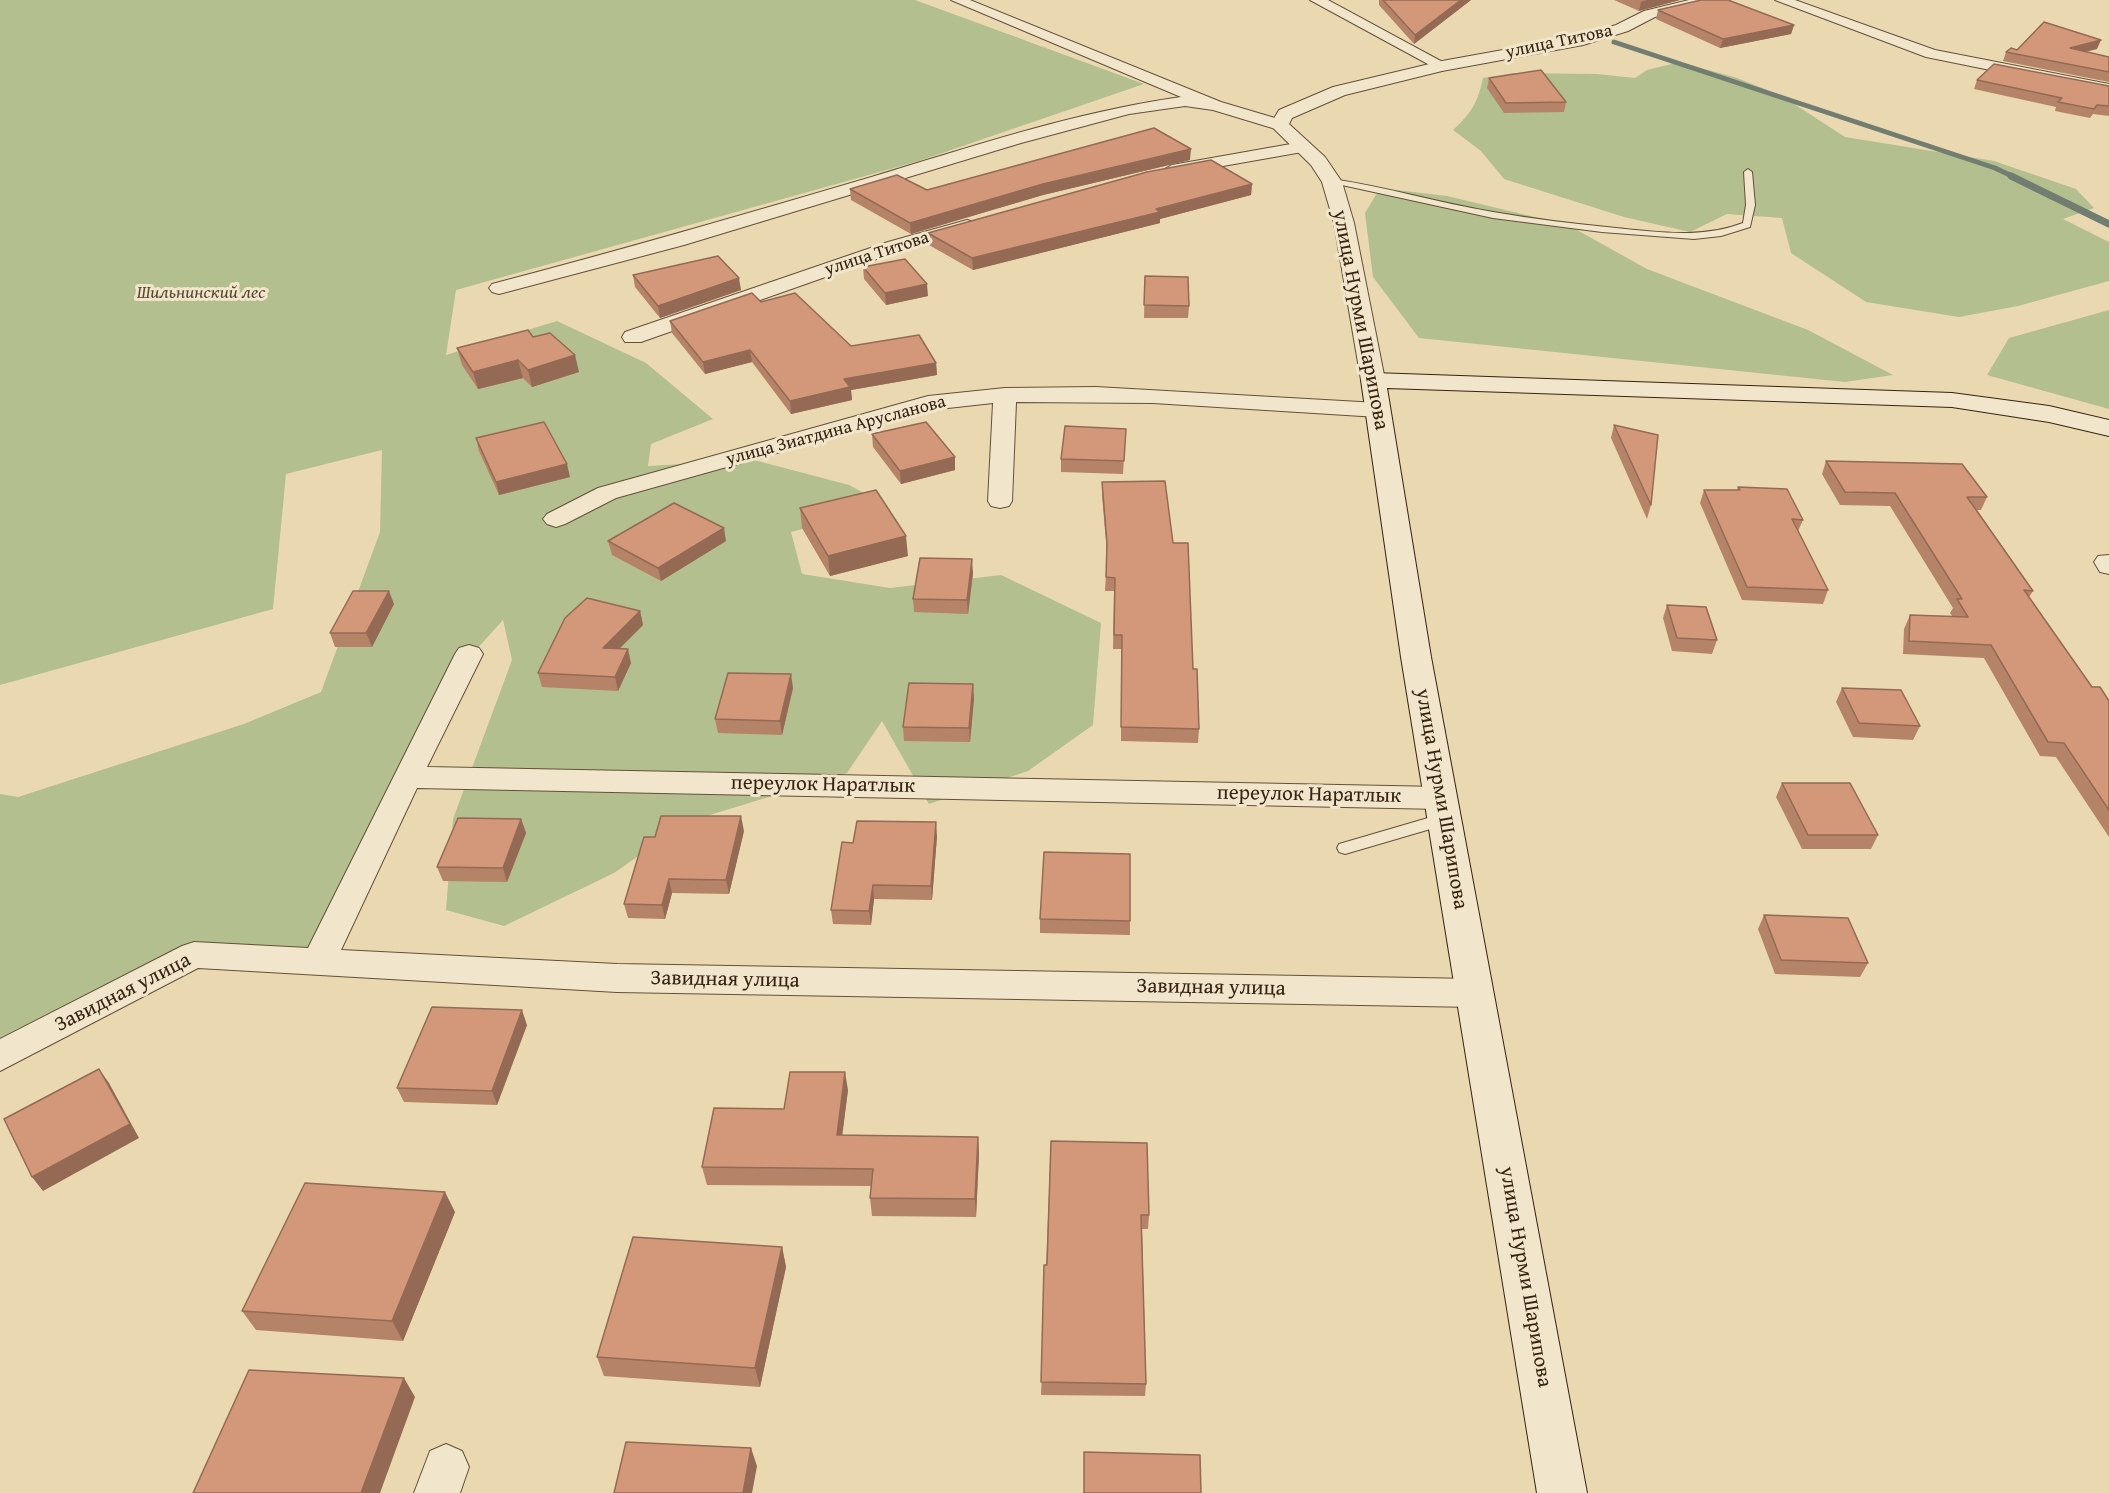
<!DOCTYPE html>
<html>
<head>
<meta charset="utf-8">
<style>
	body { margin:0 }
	canvas { display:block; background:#ead8b1 }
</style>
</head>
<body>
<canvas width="2109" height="1493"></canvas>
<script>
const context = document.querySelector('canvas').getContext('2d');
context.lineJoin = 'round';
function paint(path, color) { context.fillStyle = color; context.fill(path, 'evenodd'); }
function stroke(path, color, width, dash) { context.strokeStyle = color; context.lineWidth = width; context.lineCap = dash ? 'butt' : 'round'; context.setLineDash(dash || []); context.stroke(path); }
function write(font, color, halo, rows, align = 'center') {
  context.font = font + ' "Gentium Book Plus",serif'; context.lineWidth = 6; context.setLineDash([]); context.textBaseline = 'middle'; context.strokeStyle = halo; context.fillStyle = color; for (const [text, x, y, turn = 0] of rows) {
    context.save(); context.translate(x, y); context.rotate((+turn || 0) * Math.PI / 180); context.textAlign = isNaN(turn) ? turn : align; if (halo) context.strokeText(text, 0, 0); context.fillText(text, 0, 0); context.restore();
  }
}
const green = new Path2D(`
	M0,0H915L1144,84L919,161L456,290L446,355L557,321L646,363L713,419L651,444L648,466L754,460L849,485L888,506L791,532L802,574L890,588L1001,575L1101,623L1093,725L1028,771L929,804L882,721L847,773L687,822L614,873L504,926L446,910L453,819L512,660L503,620L466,661L319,960L194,955L0,1056V794L18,797L244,724L321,692L380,532L382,450L286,474L273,609L0,685Z
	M1680,62L1737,78L1782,96L1845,137L1994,161L2076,189L2094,208L2063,219L2109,242V281L2018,306L1959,317L1866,302L1791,253L1782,218L1727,214L1690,232L1624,217L1504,179L1481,151L1453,130C1471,114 1478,102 1483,78L1513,73L1597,74L1635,78L1647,70Z
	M1380,188L1447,196L1568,225L1647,269L1808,330L1893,375L1845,382L1419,338L1373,277L1365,213Z
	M2109,310V409L1987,375L2009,338Z`);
const streamFar1 = new Path2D(`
	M1614,42L1995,168L2014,177`);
const stream = new Path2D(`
	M2011,176L2109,224`);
const service = new Path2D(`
	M1748,169L1752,172L1755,205L1750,227L1721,236L1694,239L1602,232L1493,218L1328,182L1332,179C1387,187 1439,203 1493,212C1534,219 1575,224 1616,228C1658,232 1702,239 1743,223L1746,205L1744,172Z
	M1445,813L1451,815L1453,819L1451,823L1345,854L1339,852L1337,848L1339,844Z`);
const minor = new Path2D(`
	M951,0H970L1221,102L1285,121L1287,125L1279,130L1213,110L1185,106L1129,114L1021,143L684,245L499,294L492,292L489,288L492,284C618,251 743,215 868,178C971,147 1074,112 1181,97Z
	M1310,0H1328L1450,66L1442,71L1437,69Z
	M1775,0H1795L1935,50L2109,84V94L1926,57Z
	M1302,142L1308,143L1311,147L1308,151L1172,175L1163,170L1172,165Z
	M967,220L974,222L976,226L974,230L902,250L641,342H625L622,337L625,332L888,242Z
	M1096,387L1378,403L1386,405L1389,410L1386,415L1378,417L1153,403L1016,402L1012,501L1009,506L1000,508L991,506L988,501L993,403L930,410L616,498L565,524L556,527L547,524L543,519L547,514L598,488L928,396L1005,388Z
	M2109,555V574L2100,572L2094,562L2098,556Z
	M469,645L479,648L483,654L427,767L1441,787L1452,790L1457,798L1452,806L1441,809L417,788L341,950L617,964L1475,979L1487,983L1493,993L1487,1003L1475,1007L617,992L198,968L0,1071V1039L182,946L194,942L308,948L455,654L459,648Z
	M446,1444L462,1451L469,1467L460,1493H414L430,1451Z`);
const tertiary = new Path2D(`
	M1689,0H1716L1713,3L1655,17L1628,31L1583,45L1442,71L1345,95L1292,118L1289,124L1325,157L1342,182L1354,223L1385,380L1382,385L1373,387L1364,385L1361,380L1334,223L1322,182L1311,165L1270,125L1279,110L1333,87L1442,61L1580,36L1616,25L1644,11Z`);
const secondary = new Path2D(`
	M1373,373L1952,393L2049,406L2109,420V436L2049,422L1952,407L1387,388L1431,657L1587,1493H1537L1401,657L1361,380L1364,375Z`);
const wall = new Path2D(`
	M1379,0H1471L1414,44L1379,5Z
	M1614,0H1680L1639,11Z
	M1658,10L1794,25L1791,34L1720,48L1656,19Z
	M2097,49L2085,52L2109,57V82L2003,61L2006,52L2017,50Z
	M1489,78L1566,102L1564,112L1504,113L1487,88Z
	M1977,80L2109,86V116L2093,114L2090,118L2055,111L2056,107L1974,89Z
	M1190,160L1043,195L911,234L851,200L850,189L927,190Z
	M1252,184L1251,195L1160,219V223L973,270L929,245L928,233Z
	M863,267L928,296L886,305L864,279Z
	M633,275L741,290L660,318L635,287Z
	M1145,276L1189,306L1188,318H1144Z
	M761,302L851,346L936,363L937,375L851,390L852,400L791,414L752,362L705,374L672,333L670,321Z
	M533,337L579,372L532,387L523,378L478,389L462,365L457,348Z
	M1614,425L1651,505L1647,519L1611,438Z
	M872,434L955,457V470L901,484L873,447Z
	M476,438L570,477L499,495L479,451Z
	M1125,441L1123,474L1061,472V459Z
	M1826,461L1987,497L1981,510H1977L2033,591L2029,597L2092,687L2109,701V837L2056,757L2040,756L1984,658L1903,654L1904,629L1910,615L1953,617L1950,613L1953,608L1890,506L1840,505L1822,474Z
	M1102,482L1173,543L1193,669L1199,729L1198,743L1121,741V649H1113L1114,591H1105L1107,554L1102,495Z
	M1738,487L1803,520L1798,531L1828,590L1823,604L1742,600L1700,503L1704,490H1737Z
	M800,508L908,556L830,576L802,528Z
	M608,541H726L661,581L612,555Z
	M973,573L968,614L914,612L913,599Z
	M394,604L372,647H335L330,633Z
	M1667,605L1717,640L1712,654L1672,651L1663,618Z
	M640,611L643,625L619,649L631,663L618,691L542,687L538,673Z
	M793,688L782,735L718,733L715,719Z
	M1842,688L1920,726L1913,740L1853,737L1836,702Z
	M974,698L970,742L904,741L903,727Z
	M1782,783L1878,835L1871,849H1802L1776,797Z
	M521,819L526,833L507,882L443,881L437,867Z
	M744,831L729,894L672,893L665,919L628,918L624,904L655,837Z
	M937,836L932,900L874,899L871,925L833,924L831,910L853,843Z
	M1764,915L1868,963L1860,977L1775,974L1758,929Z
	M1040,919L1130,921V935L1040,933Z
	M527,1025L497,1105L404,1102L397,1088Z
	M848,1090L842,1135L978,1137L979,1154L976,1217L872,1216L870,1198L871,1186L707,1185L702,1167L784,1109Z
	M1051,1141L1149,1215L1148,1229H1142L1146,1384L1145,1396L1041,1395Z
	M455,1212L403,1341L256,1330L242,1311Z
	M782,1247L786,1267L760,1387L604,1376L597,1357Z`);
const shadedWall = new Path2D(`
	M1461,0H1471L1414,44L1415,35Z
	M1647,0H1680L1639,11L1641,2Z
	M1794,25L1791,34L1720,48L1723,39Z
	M2101,40L2097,49L2066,56L2070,48Z
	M1191,149L1190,160L1043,195L911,234L910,223L1043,184Z
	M1252,184L1251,195L1160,219V223L973,270L972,258Z
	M739,278L741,290L660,318L658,306Z
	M927,284L928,296L886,305L885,293Z
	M750,350L752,362L705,374L703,362Z
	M575,355L579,372L532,387L528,370Z
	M518,360L523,378L478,389L473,372Z
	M936,363L937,375L851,390L852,400L791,414L790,401L844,379Z
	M955,457V470L901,484L900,471Z
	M567,464L570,477L499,495L496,482Z
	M724,528L726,541L661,581L658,568Z
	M906,536L908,556L830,576L828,556Z
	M972,559L973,573L968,614L967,600Z
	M389,591L394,604L372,647L366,633Z
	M640,611L643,625L607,661L603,648Z
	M628,649L631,663L618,691L615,677Z
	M791,674L793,688L782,735L780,721Z
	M973,684L974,698L970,742L969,728Z
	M741,816L744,831L729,894L726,880Z
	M521,819L526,833L507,882L503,868Z
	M936,822L937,836L932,900L931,886Z
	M669,879L672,893L665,919L662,905Z
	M873,885L874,899L871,925L869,911Z
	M522,1010L527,1025L497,1105L492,1091Z
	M99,1069L109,1083L139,1138L43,1191L32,1177Z
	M845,1072L848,1090L840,1153L837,1135Z
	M978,1137L979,1154L976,1217L975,1199Z
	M445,1192L455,1212L403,1341L392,1321Z
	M782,1247L786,1267L760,1387L755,1368Z
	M404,1378L415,1397L380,1493H361Z
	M751,1448L757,1466L752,1493H743Z`);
const building = new Path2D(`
	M1383,0H1461L1415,35Z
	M1701,0H1728L1794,25L1723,39L1658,10Z
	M2044,22L2101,40L2070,48L2109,57V72L2006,52L2011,48L2017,50Z
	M1994,64L2109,86V106L2097,105L2094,109L2058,102L2062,98L1977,80Z
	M1541,70L1566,102L1506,103L1489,78Z
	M1154,128L1191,149L1043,184L910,223L850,189L897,175L927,190Z
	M1211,160L1252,184L1156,209L1160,212L972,258L928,233L1147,172Z
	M718,256L739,278L658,306L633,275Z
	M905,259L927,284L885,293L863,267Z
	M1145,276L1188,277L1189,306L1144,305Z
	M752,293L761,302L795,293L851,346L919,335L936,363L844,379L850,387L790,401L750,350L703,362L670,321Z
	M528,330L533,337L550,333L575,355L528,370L518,360L473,372L457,348Z
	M544,422L567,464L496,482L476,438Z
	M926,422L955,457L900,471L872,434Z
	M1614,425L1658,435L1651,505Z
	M1065,426L1126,429L1124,461L1061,459Z
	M1826,461L1962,464L1987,497H1967L2033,591L2024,590L2092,687H2100L2109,701V810L2064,743L2048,742L1991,645L1909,641L1910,615L1968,617L1957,599H1962L1895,493L1845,492Z
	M1165,481L1173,543H1188L1193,669H1197L1199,729L1121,727L1122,635H1114L1115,578L1106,577L1107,543L1102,482Z
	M1738,487L1787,489L1803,520L1792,519L1828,590L1747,587L1704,490H1740Z
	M876,490L906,536L828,556L800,508Z
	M674,503L724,528L658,568L608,541Z
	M920,558L972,559L967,600L913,599Z
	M353,591H389L366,633H330Z
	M587,598L640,611L603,648L628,649L615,677L538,673L565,618Z
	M1667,605L1706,607L1717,640L1677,638Z
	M728,673L791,674L780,721L715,719Z
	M909,683L973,684L969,728L903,727Z
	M1842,688L1901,690L1920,726L1859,723Z
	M1782,783H1850L1878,835H1808Z
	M661,816H741L726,880L669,879L662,905L624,904L644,837H655Z
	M458,818L521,819L503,868L437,867Z
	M857,821L936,822L931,886L873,885L869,911L831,910L842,842L853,843Z
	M1044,852L1130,854V921L1040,919Z
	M1764,915L1848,918L1868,963L1781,960Z
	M432,1007L522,1010L492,1091L397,1088Z
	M99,1069L130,1124L32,1177L4,1119Z
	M790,1072H845L837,1135L978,1137L975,1199L870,1198L873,1169L702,1167L714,1108L784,1109Z
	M1051,1141L1147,1143L1149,1215H1141L1146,1384L1041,1382L1044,1265H1047Z
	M305,1183L445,1192L392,1321L242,1311Z
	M633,1237L782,1247L755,1368L597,1357Z
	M249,1370L404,1378L361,1493H193Z
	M626,1442L751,1448L743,1493H614Z
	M1084,1452L1200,1455L1201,1493H1084Z`);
const farStreetnames = [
	["улица Титова",1559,42,-12],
	["улица Титова",877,254,-18],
	["улица Зиатдина Арусланова",836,431,-15]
];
const farParknames = [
	["Шильнинский лес",201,293]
];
const streetNames = [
	["улица Нурми Шарипова",1360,320,79],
	["переулок Наратлык",823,785,1],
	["переулок Наратлык",1309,795,1],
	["улица Нурми Шарипова",1441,799,80],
	["Завидная улица",725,980,1],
	["Завидная улица",1211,988,1],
	["Завидная улица",123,993,-27],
	["улица Нурми Шарипова",1525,1277,80]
];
paint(green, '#b3bf8e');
stroke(streamFar1, '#717d70', 5);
stroke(stream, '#717d70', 7);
stroke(service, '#635039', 2);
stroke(minor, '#635039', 2);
stroke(tertiary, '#635039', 2);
stroke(secondary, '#362311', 2);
paint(service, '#f1e6cc');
paint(minor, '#f1e6cc');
paint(tertiary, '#f1e6cc');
paint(secondary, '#f1e6cc');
paint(wall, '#b58368');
paint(shadedWall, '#946a55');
paint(building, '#d39879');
stroke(building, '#946a55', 1.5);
write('18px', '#362311', '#f1e6cc', farStreetnames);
write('italic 18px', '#554a30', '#f1e6cc', farParknames);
write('21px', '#362311', '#f1e6cc', streetNames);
</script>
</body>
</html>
